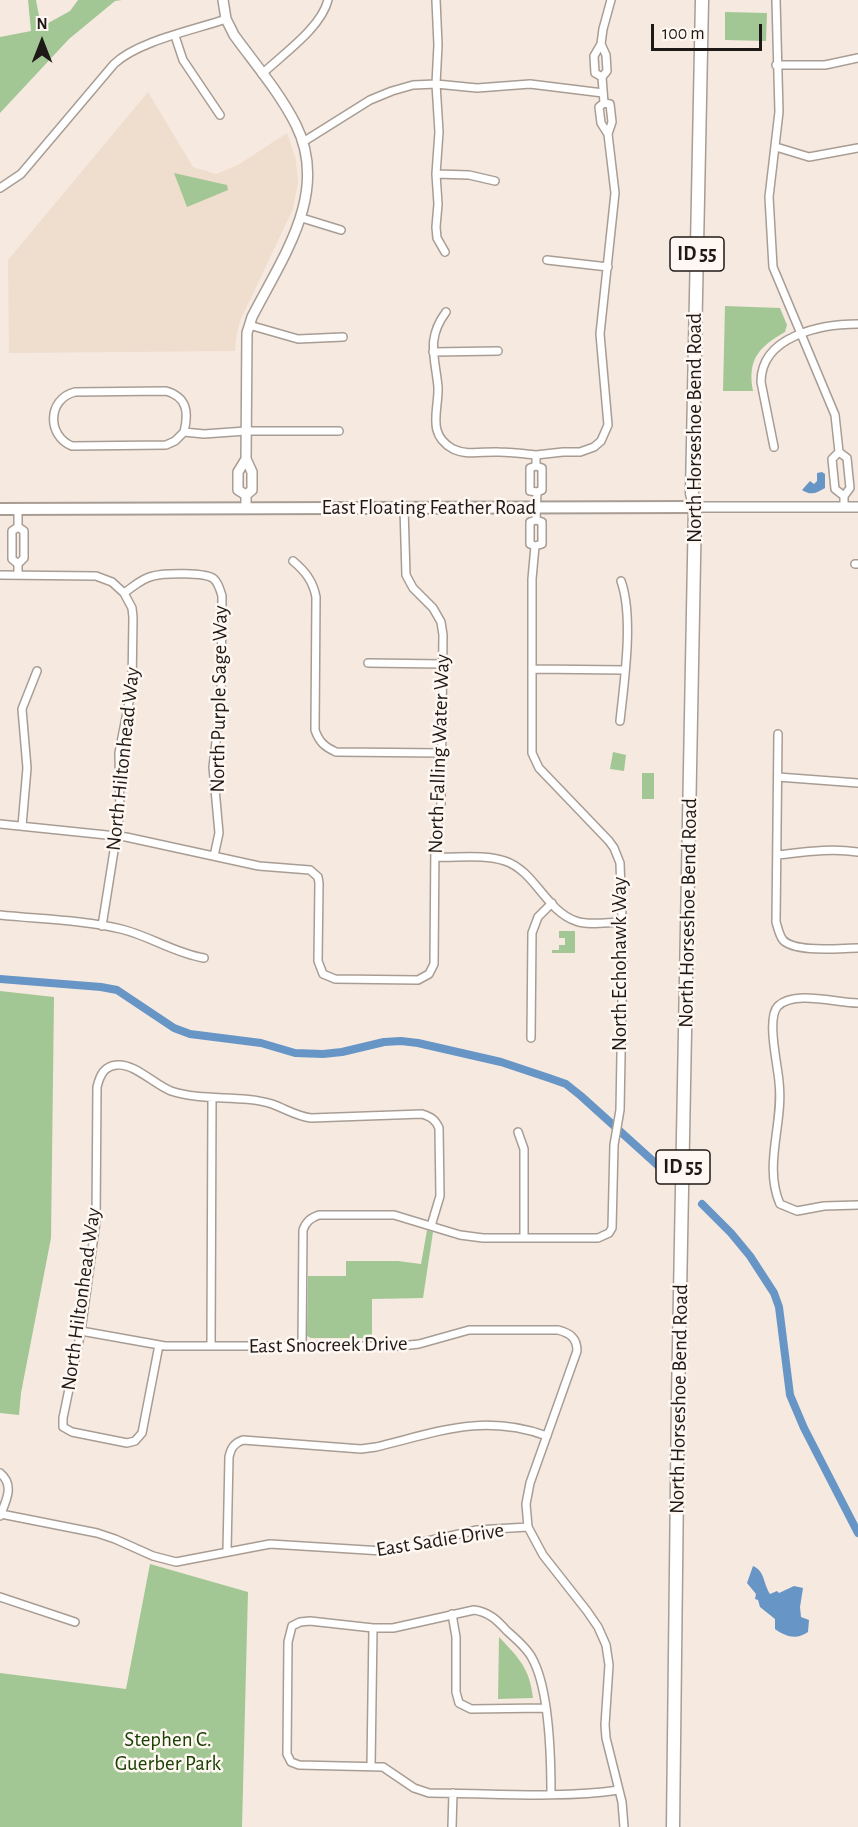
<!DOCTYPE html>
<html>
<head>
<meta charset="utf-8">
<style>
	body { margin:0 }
	#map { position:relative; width:858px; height:1827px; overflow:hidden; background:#f6e9e0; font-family:"Alegreya Sans",sans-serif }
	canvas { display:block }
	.north { position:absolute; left:12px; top:12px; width:60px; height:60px; -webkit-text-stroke:4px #fff8f2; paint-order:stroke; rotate:0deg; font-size:16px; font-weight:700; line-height:24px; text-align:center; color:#1e1916 }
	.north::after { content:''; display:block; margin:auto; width:21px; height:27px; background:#1e1916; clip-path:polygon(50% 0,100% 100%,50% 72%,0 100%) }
	.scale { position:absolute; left:651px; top:24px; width:111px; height:27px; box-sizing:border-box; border:3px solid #1e1916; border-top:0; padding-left:8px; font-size:18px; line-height:21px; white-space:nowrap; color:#1e1916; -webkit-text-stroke:4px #fff8f2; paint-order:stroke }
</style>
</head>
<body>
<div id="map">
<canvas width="858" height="1827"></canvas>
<div class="north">N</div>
<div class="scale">100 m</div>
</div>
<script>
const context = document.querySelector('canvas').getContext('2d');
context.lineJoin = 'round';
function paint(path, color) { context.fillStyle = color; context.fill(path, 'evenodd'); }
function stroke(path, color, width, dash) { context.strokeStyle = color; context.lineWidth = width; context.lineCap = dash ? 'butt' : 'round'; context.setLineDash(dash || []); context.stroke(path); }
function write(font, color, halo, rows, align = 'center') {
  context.font = font + ' "Alegreya Sans",sans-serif'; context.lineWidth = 5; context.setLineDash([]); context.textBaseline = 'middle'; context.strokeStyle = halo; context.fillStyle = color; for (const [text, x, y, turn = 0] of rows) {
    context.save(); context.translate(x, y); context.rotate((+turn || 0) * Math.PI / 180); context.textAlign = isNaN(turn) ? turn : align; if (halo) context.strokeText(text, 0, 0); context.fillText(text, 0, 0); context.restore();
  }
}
const built = new Path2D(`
	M148,92L193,167L216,174L238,165L287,133L296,160L298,182L293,209L240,321L236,338L235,351L9,353L8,260Z`);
const green = new Path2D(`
	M28,0H36L41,27L70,11L78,0H122L115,1L69,39L0,113V37L31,31Z
	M725,12L767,13L766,41L725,40Z
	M174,173L227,185L228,190L187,207Z
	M725,306L780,308L787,325L785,332C759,347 747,359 753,391H723Z
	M613,752L626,755L624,771L610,769Z
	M642,773H654V799H642Z
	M559,931H575V953H552V950H559V945H565V938H559Z
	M0,991L54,997L51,1238L21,1393L19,1415L0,1413Z
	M427,1230L433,1232L423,1298L372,1299V1338H311L307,1336L308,1276H346V1261H398L421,1264Z
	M150,1564L248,1592L242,1827H0V1673L126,1689Z
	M499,1637C519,1658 530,1669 533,1698L498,1699Z`);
const water = new Path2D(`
	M822,472L825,474V488C817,493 811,496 802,490L810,481L814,484L817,481V473Z
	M753,1566C765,1571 763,1583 770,1594L777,1591L779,1593L794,1586L803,1588L800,1607L801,1617L809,1620L808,1632C797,1640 786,1637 775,1629V1619L760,1607L758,1600L755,1599L756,1594L747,1583Z`);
const canal = new Path2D(`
	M0,979L101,987L117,990L174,1028L190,1034L261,1043L295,1053L323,1054L342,1052L384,1042L401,1041L418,1043L501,1062L549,1078L566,1084L581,1096L664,1171
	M702,1204L731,1233L750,1256L774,1293L779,1307L790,1395L804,1428L858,1533`);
const minor = new Path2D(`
	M436,0L438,45L436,84L439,132L436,174L438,204L436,227L437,238L445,252
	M776,0L779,112L769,197L773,267L835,415L839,452
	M175,36L183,60L220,115
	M601,44L606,55L607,71L602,77L595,73L594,56L601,44L603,29L611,0
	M776,65H825L858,58
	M262,74C283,54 321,28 328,0
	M602,77L604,103
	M604,103L610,104L612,122L608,134L601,123L599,107Z
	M303,142L370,100L392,91L413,85L436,84L477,88L530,84L603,93
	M776,147L809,157L858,148
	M436,174L469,175L495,181
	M0,188L21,174L114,64C138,41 194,30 226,19
	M302,218L341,230
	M547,260L608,267
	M446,312C426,339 435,356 438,387C439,410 426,434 453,449C468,456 484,451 499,452C511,452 524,454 536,455
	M249,325L298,339L343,337
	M433,352L498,351
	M184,432C189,412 187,397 166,391L75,392C47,399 47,436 72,446L166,445L175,441L184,432L204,434L246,431H339
	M774,447L761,382C761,336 821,324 858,324
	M536,466L530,468V491L537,492L542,490V468L536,466V455L563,452H580L594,447L601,441L608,425L600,334L615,193L608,134
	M844,496L835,489L832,459L839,452L847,458L850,488L844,496V507
	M18,509V527
	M536,520L542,522V544L535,546L530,544V522Z
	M536,520L537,492
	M293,561C305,571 313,581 316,597L315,730C319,742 325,747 336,752L442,753
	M18,564L24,558V531L18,527L12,531V559L18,564V575
	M855,564H858
	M0,575L96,576L112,582L124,593C133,587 142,578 153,576C164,573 206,572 214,579C219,584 220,590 222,596L221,700L213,767L219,833L214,856
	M368,663L443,664
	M532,669L625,670
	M620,721C624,683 634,617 621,581
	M778,734L776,922C778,928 779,935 783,940C795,953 840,948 858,948
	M778,777L858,783
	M0,824L126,837L259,866L310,870L318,877L319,883L318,961L323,974L335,979L418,980L429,974L434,964L435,841L441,804L443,635L441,622L433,608L413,588L406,575L404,508
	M22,826L27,768L22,709L37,671
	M777,855C805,852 830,848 858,852
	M435,857C457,858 484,854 505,861C535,871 546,911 576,921C589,926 608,922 622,922
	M0,915C38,919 84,920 121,929C150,936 174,953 204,958
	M102,926L120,813L119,753L132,687L133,617L132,608L124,593
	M858,1003C836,1003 795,990 778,1006C766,1018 778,1066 779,1082C784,1123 763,1165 780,1204L797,1211L824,1206L858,1205
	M531,1038L532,933L538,917L552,903
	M518,1132L524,1149V1238
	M81,1331L165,1346H401L419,1344L469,1330H558C570,1333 577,1338 577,1351L530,1483L526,1504L528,1527L543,1555L587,1611L598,1627L606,1645L609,1665L605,1725L606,1738L622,1802L624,1827
	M159,1345L142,1433L135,1441L127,1443L72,1432L63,1427V1418L81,1331L96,1221L97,1087C100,1075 104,1066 117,1065C134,1063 155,1085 171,1091C204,1102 240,1094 272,1104C286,1109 296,1116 311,1118L422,1114C431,1117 435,1119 439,1128L440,1196L431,1226
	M302,1345L303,1230C306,1222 310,1218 319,1215H394L460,1235L483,1238H598L609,1233L612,1228L614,1145L620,1110L623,948L620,863L614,848L609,841L539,768L532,753V579L535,546
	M211,1346L212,1099
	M0,1473C15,1485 6,1501 0,1516
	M1,1514L97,1533L115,1539L153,1556L176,1562L270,1544L383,1551L477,1530L528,1527
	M227,1551L229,1457C231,1448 234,1443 243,1440L361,1449L376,1447C438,1432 483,1413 547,1436
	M0,1597L75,1622
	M452,1614L456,1637V1692L459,1703L471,1709L545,1708
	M371,1766L373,1628
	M551,1794C551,1758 550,1690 532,1658C527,1648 516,1639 507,1631C497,1620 489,1612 474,1610L393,1628H373L310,1621L300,1622L292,1626L288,1642L287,1754L291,1762L299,1765L383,1767L414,1788L429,1793C492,1793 556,1799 619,1790
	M452,1827L453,1793`);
const tertiary = new Path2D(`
	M223,0L226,19L234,35C255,64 280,93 296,125C330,193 282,258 252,317L247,333L246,459
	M246,495L238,490V472L246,459L252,472V490L246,495V508
	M695,507H858`);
const secondary = new Path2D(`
	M0,509L695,507`);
const trunk = new Path2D(`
	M673,1827L678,1399L695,507L692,493L702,0`);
const shields = [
	[697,254,54],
	[683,1167,54]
];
const shieldNames = [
	["ID 55",697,254],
	["ID 55",683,1167]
];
const streetNames = [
	["North Horseshoe Bend Road",695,428,-90],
	["East Floating Feather Road",429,508],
	["North Purple Sage Way",219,699,-89],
	["North Falling Water Way",439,754,-88],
	["North Hiltonhead Way",123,759,-84],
	["North Horseshoe Bend Road",688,913,-89],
	["North Echohawk Way",620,964,-90],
	["North Hiltonhead Way",81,1299,-82],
	["East Snocreek Drive",328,1345,-1],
	["North Horseshoe Bend Road",679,1399,-89],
	["East Sadie Drive",440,1540,-9]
];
const parkNames = [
	["Stephen C.",168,1740],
	["Guerber Park",168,1764]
];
paint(built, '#efddce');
paint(green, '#a2c794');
paint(water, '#6796c6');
stroke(canal, '#6796c6', 8);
stroke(minor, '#a89d94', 10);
stroke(tertiary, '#a89d94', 12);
stroke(secondary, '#a89d94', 14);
stroke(trunk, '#a89d94', 15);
stroke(minor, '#fff', 7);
stroke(tertiary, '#fff', 9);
stroke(secondary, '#fff', 10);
stroke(trunk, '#fff', 12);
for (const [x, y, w] of shields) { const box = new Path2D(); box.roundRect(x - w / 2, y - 17, w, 34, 4.5); context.fillStyle = '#fff8f2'; context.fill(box); stroke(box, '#1e1916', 1.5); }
write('bold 20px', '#1e1916', null, shieldNames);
write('21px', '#1e1916', '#fff8f2', streetNames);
write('21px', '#1a4005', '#fff8f2', parkNames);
</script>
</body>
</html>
